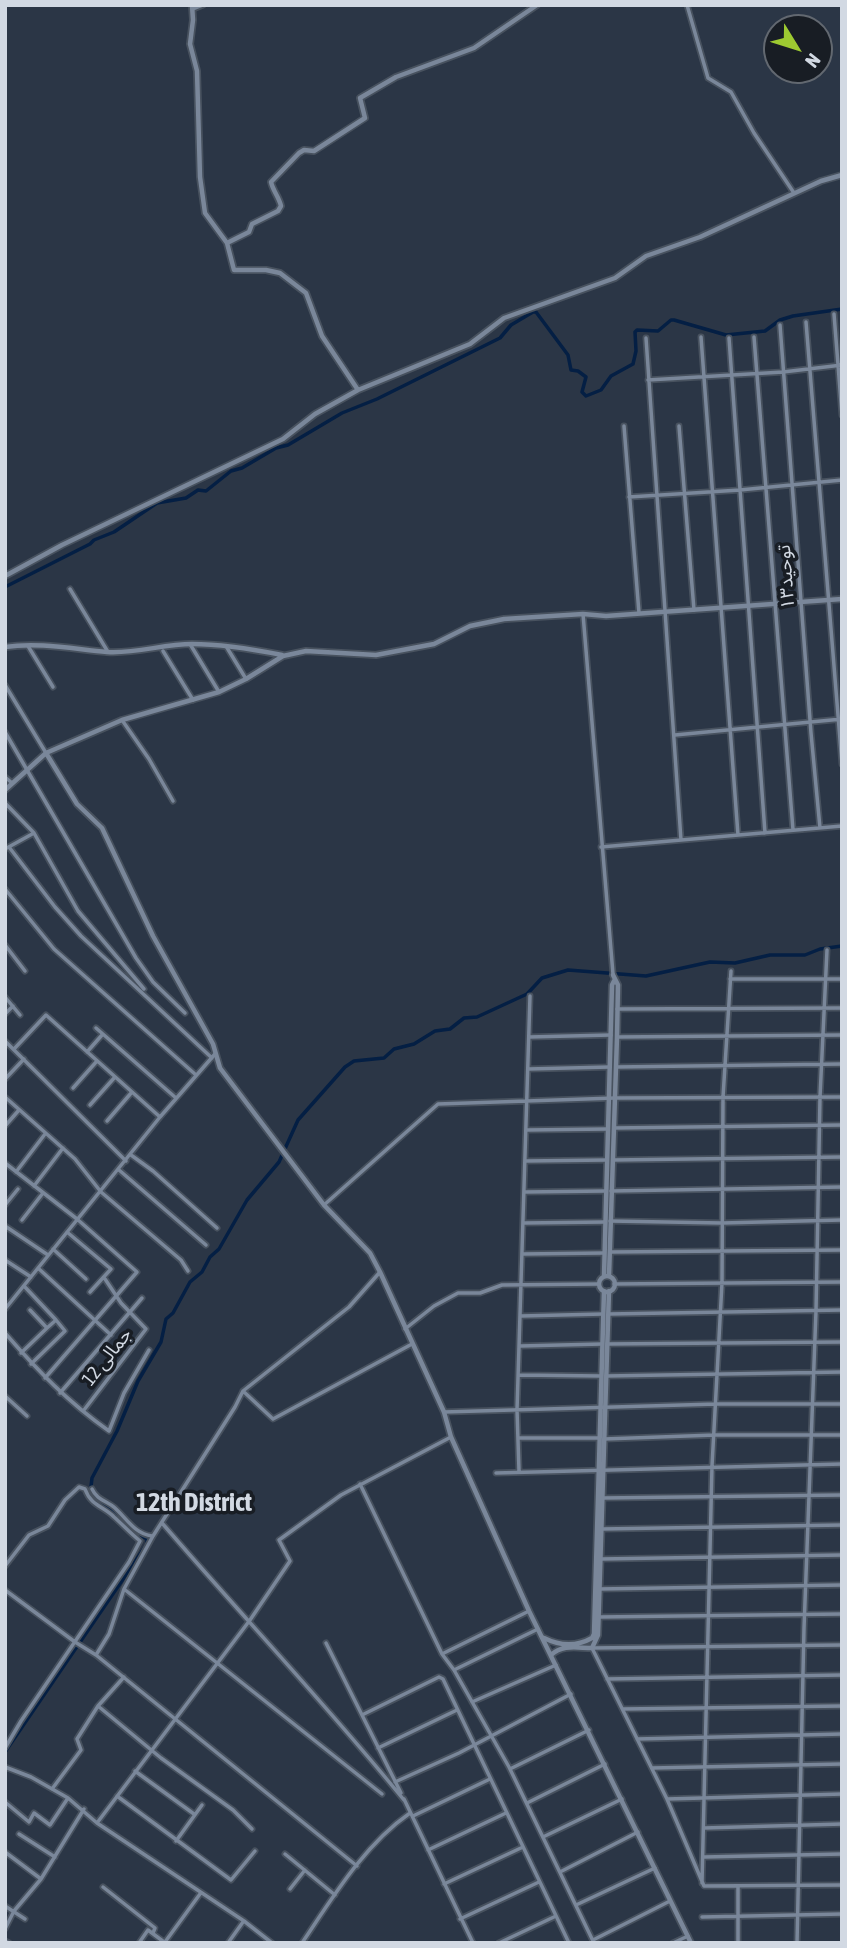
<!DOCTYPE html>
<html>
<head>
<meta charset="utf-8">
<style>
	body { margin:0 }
	#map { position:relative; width:847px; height:1948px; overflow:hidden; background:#2b3646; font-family:"Asap Condensed",sans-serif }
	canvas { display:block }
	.frame { position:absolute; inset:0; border:7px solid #d2d9e3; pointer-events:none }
	.north { position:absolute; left:763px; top:14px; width:70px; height:70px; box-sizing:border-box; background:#181d24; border:2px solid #626870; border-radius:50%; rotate:128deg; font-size:19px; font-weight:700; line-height:28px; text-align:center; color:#d2d9e3 }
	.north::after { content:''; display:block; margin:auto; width:24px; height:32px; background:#9dca31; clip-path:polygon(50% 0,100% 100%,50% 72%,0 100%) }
</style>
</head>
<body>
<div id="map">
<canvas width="847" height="1948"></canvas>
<div class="frame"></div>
<div class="north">N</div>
</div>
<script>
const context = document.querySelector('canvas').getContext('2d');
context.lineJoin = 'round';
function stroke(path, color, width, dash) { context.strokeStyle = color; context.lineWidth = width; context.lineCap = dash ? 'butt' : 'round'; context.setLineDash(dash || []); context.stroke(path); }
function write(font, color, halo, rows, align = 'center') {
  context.font = font + ' "Asap Condensed","Noto Sans Arabic",sans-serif'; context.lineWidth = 7; context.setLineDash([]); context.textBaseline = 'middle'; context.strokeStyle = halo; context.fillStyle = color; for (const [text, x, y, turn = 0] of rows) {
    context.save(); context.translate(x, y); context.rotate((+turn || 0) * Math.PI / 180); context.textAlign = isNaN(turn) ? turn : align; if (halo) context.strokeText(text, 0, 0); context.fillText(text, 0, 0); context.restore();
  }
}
const canal = new Path2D(`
	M5,587L90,544L94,540L114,532L157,503L186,498L198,490L206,491L231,471L242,468L276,448L288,445L342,413L377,399L500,338L511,325L533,312H536L568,355L571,370L578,371L586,377L582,392L586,396L601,390L611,376L633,364L636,351L635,332L637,330L658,331L671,320H674L726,335L765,331L780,320L793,316L842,309
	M5,1752L147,1544V1539L131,1530L113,1510L90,1495L92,1478L117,1431L138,1381L161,1342L166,1319L173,1313L190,1282L202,1272L210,1257L219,1249L247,1200L279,1162L298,1120L345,1067L354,1061L384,1058L394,1049L414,1044L435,1031L450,1029L464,1018L477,1017L527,994L542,978L568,970L646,976L710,962L735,963L770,955H805L820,949L842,946`);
const street = new Path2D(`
	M687,5L708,78L731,92L754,133L794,193
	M193,9L203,5
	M834,314L842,415
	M806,322L842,764
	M780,325L811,733L820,828
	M701,337L738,835
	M754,337L793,830
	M646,338L681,840
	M729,338L765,833
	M648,380L783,372L842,365
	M624,426L639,613
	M679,426L694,610
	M629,497L740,490L842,480
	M70,589L108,652
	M583,614L613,974
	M190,644L219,692
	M28,646L53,687
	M226,646L246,679
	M163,651L193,700
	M5,685L46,753
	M122,720L149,759L173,801
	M5,732L136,958L153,982L185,1013
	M675,735L842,719
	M5,777L12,783
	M5,803L34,833L78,911L144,989
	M9,847L55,907L81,936L212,1058
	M601,847L842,826
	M5,849L34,833
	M5,889L54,949L196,1075
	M5,945L25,971
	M730,979H842
	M5,997L20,1015
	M617,1009L842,1008
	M5,1014L13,1006
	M96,1028L176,1098
	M529,1037L611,1035
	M617,1037L842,1035
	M5,1041L126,1161
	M14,1049L46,1015L160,1117
	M87,1052L102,1035
	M616,1067L842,1064
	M528,1069L610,1067
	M5,1079L24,1059
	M73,1088L97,1061
	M5,1097L75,1159L101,1192L181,1260L188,1271
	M90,1105L115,1077
	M107,1121L132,1092
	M5,1126L19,1110
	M614,1128L842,1125
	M526,1130L608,1129
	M131,1155L153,1171L217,1228
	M613,1160L842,1157
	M525,1161L607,1160
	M5,1163L77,1219L137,1272L45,1378
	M119,1170L206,1245
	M16,1172L45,1134
	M34,1186L63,1148
	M611,1191L842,1187
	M524,1192L606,1191
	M5,1205L18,1189
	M324,1205L438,1104L615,1098L842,1097
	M22,1220L43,1193
	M610,1221L722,1223L842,1220
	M523,1223L605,1222
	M5,1226L48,1255
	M67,1232L111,1269L90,1292
	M53,1249L86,1279
	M610,1252L842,1250
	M522,1254L604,1253
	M5,1260L31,1277
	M38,1268L111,1335
	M614,1284L842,1282
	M24,1286L56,1320L47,1328
	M5,1309L160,1117L215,1054
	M609,1314L842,1310
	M521,1316L603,1314
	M405,1329L434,1306L458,1293H480L502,1285L599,1284
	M5,1333C38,1371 68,1402 109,1431L124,1393L149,1350
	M607,1344L842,1342
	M520,1346L602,1344
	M21,1353L47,1328L30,1310
	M31,1364L65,1331L56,1320
	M519,1375L601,1376
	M606,1376L842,1372
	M243,1391L273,1419L412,1344
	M60,1393L142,1298
	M5,1396L27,1416
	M84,1410L146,1329L121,1303L105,1279
	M444,1412L716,1404H842
	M518,1438H599
	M604,1439L715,1435H842
	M519,1471L517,1410L530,996
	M496,1473L842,1464
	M360,1484L442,1654L454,1670L509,1767L594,1943
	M92,1489C97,1500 107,1501 115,1508C127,1519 135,1534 152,1536
	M603,1498L842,1495
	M162,1523C242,1616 327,1705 404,1800
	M602,1529L842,1525
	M601,1559L842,1555
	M5,1566L29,1535L48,1526L65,1500L79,1487L85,1489C91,1506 103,1506 114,1517C123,1525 130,1533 140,1541L129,1562L21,1721L5,1748
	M124,1589L382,1794
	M599,1589L842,1585
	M5,1590L75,1642L96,1655L357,1866
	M599,1617L842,1614
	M326,1643L401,1793
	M842,1645L592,1648L667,1799L704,1886L842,1885
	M442,1654L529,1611
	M96,1655L109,1634L124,1589L153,1536L235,1407L243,1391L349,1307L380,1272
	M454,1670L538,1629
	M607,1679L842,1675
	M472,1702L556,1665
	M98,1706L161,1758L233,1810L252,1829
	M623,1709L842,1706
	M362,1715L439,1677L443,1679L569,1943
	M637,1739L842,1734
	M378,1748L457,1710
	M5,1767L31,1777L68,1798L97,1823L244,1921L272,1943
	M652,1768L842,1764
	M510,1769L589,1730
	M135,1771L194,1814
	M395,1782L459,1753L571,1694
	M52,1789L81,1750L77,1739L98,1706L124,1677
	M117,1796L231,1880L255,1851
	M404,1799L473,1943
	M667,1799L842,1794
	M5,1802L29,1822L34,1813L50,1825L68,1798
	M527,1803L605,1764
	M413,1816L490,1779
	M97,1823L250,1620L290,1561L279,1540L341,1495L451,1437
	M704,1828L842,1824
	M19,1834L55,1857
	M543,1837L622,1799
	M176,1841L202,1805
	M428,1850L506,1813
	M5,1852L41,1879
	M285,1854L335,1895
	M704,1857L842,1854
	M560,1872L638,1832
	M702,1883L712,1466L722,1283L723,1097L731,971
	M444,1884L523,1847
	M103,1887L155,1928L153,1933
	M290,1889L305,1870
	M576,1905L655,1868
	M5,1906L25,1919
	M702,1917L842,1914
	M460,1919L539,1882
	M5,1929L14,1911L41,1879L84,1809
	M593,1940L670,1901
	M5,1941L9,1943
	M165,1942L200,1894
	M139,1943L148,1930L164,1942
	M228,1943L243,1922
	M302,1943C333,1897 364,1845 410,1813
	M499,1943L556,1916
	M673,1943L688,1936
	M738,1943V1887
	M797,1943L804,1628L816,1311L820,1097L827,950`);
const secondary = new Path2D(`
	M192,5L193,20L190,44L197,71L200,177L205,213L227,243L234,270H266L280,273L306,293L322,336L358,390
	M227,243L249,232L252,224L278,211L281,206C279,197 273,191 271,182L299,153L304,150L314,151L365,118L360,98L396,77L474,48L537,5
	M5,576L62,545L283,439L315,414L358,390L470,344L504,318L615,278L646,256L700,237L821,181L842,175
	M5,647C39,642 73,649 107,652C136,654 163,644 192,644C222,644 252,649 282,655
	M46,753L77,804L102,828L153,936L213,1044L220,1068L324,1205L370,1253L380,1272L444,1412L451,1437L529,1611L691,1943
	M5,790L46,753L122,720L219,692L246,679L283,656L306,651L376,655L434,644L470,626L504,619L583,614L606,616L842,599
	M604,1276L612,985L614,981
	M609,1276L617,1037L618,985L613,975
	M599 1284a8 8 0 1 1 16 0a8 8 0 1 1-16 0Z
	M544,1638C560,1646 576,1647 592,1638L594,1634L604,1291
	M551,1655C563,1644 577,1648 592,1648L598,1635L609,1291`);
const streetNames = [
	["توحید۱۳",786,577,-94],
	["جمالی 12",107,1357,-52]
];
const districtNames = [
	["12th District",194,1503]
];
stroke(canal, '#041f44', 3.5);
stroke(street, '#48525f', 7);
stroke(secondary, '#48525f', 8);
stroke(street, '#7a879a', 3.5);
stroke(secondary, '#7a879a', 4.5);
write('19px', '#d2d9e3', '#181d24', streetNames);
write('bold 26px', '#d2d9e3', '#181d24', districtNames);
</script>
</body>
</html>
